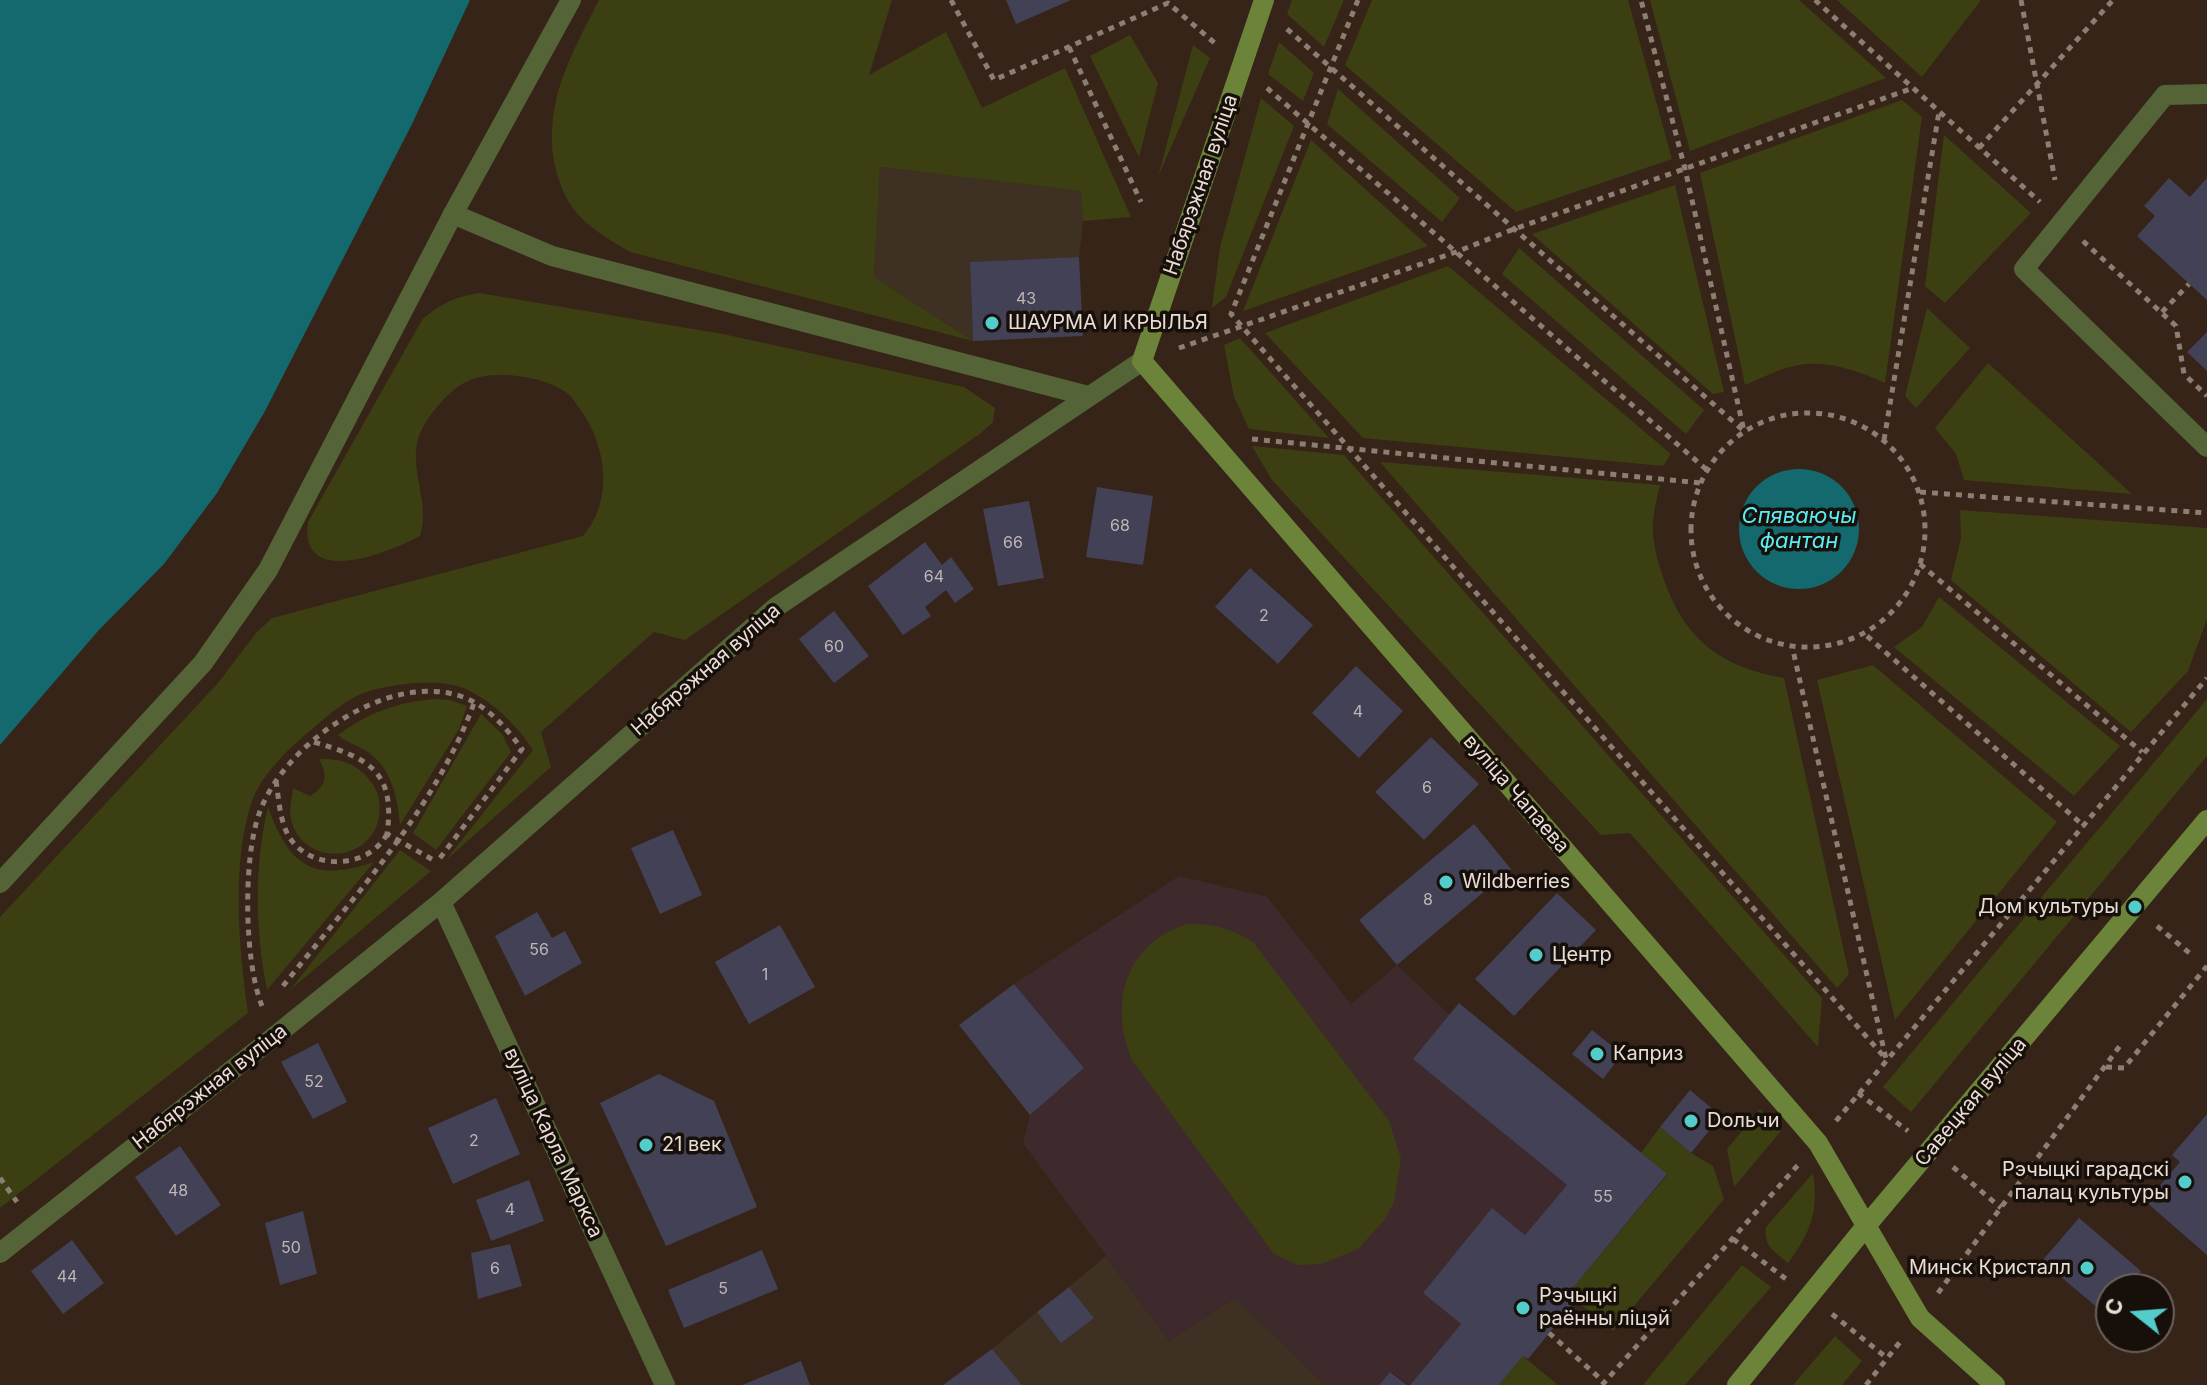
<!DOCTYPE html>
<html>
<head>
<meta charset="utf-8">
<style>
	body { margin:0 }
	#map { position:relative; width:2207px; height:1385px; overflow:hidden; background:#362418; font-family:Inter,sans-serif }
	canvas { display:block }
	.north { position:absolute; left:2095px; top:1273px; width:80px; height:80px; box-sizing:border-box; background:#170f0a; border:2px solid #6b615b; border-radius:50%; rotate:287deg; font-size:22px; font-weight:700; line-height:32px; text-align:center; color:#e9ddd5 }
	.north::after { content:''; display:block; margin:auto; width:28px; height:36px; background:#53cdcb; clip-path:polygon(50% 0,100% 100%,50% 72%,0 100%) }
</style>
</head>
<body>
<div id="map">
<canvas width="2207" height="1385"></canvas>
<div class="north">С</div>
</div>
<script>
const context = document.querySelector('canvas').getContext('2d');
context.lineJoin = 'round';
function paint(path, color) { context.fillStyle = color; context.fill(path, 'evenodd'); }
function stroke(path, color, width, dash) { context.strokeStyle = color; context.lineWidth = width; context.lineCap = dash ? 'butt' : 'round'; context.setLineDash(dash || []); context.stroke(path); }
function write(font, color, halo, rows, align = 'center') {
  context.font = font + ' Inter,sans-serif'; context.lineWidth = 7; context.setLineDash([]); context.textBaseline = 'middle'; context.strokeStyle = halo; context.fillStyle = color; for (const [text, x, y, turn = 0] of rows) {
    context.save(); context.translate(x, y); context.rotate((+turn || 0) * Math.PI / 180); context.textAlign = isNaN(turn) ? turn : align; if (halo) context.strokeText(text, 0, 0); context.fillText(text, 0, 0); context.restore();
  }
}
const commercial = new Path2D(`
	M880,167L1082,191L1083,221L1079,257L970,262L973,341L874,277Z
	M1106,1256L1169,1341L1235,1298L1326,1385H1022L992,1349L1037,1312L1093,1317L1069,1287Z`);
const education = new Path2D(`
	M1179,876L1267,897L1351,1004L1397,965L1450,1015L1414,1059L1567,1185L1525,1235L1492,1209L1423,1293L1461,1324L1410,1385L1391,1372L1379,1385H1326L1235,1298L1169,1341L1023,1143L1030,1115L1084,1068L1014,984Z`);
const green = new Path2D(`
	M599,0H892L869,75L946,32L982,108L1065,68L1131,217L1083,221L1081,191L880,167L874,277L973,341L630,252C610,240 586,227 572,207C563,194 557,177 554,162C544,100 572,53 599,0Z
	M1292,0H1344L1324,47L1287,14Z
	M1372,0H1628L1672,159L1516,212L1345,65Z
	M1650,0H1799L1886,78L1690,151Z
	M1837,0H1981L1922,77Z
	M1130,35L1158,83L1139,157L1090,56Z
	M1279,42L1314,73L1303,101L1268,74Z
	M1193,45L1210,58L1158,177Z
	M1338,89L1460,198L1442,222L1327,124Z
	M1261,98L1294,126L1226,297L1212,308L1220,247Z
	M1902,100L1922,117L1885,383C1859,371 1827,360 1799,365C1780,368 1762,378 1745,385L1700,173Z
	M1944,135L2031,213L1945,303L1925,286Z
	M1311,140L1428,246L1243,311Z
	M1675,185L1724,392L1713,394L1532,234Z
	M1519,248L1704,410L1686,434L1502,274Z
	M1448,266L1671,454L1663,466L1363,438L1265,333Z
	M479,293L723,334L964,387L995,408L993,422L981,433L685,640L654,632L541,732L551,767L446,860L533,750C516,724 494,703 466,689C441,677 383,684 359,695C339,704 321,722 305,735C284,753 262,775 252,801C231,862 239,950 248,1013L0,1208V917L218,683L256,633L272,618L583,536C613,501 607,448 582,412C577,406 573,397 567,393C545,376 493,369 468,381C451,388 430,413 422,429C404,462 432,502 420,536C388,553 299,589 308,522L422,320C439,304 455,297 479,293Z
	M1927,308L1970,348L1916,408L1905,396Z
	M1240,338L1329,438L1249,429L1234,397L1224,345Z
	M1988,363L2132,494L1964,480L1956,454L1935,428Z
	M1252,446L1344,455L1822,998L1818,1047L1630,833L1601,835L1272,480Z
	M1380,462L1660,485C1657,497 1654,510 1653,522C1652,541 1657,559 1663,577C1684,639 1720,667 1784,678L1849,974L1837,988Z
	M1960,510L2207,528V619L2188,671L2131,732L1951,580L1961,538Z
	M1939,597L2120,746L2074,796L1894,647L1922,627Z
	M1873,665L2057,822L1895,1020L1817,680Z
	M434,699L450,700L467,706L459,729L400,825C398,798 391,766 366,751C357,745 347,743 338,735C368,713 397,702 434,699Z
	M2207,699V756L1911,1112L1883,1087Z
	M481,714L502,734L511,752L436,850L413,833Z
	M319,759C341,758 359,764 372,783C379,793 381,805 379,818C368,866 301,865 291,819C289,808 292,798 293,788L310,796C327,786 328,775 319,759Z
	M268,807C289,866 313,883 374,862L267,990C255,928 254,868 268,807Z
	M400,850L431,871L290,990Z
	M1187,924C1213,923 1230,928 1253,942L1389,1121L1401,1159L1394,1202L1385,1219L1358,1249L1321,1264L1298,1265L1274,1254L1132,1060C1109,1003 1125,944 1187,924Z
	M1760,1109L1781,1131L1734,1187L1727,1149Z
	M1660,1127L1691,1153L1713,1166L1724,1199L1613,1331L1568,1294L1667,1175L1641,1153Z
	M1813,1173C1819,1211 1811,1232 1788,1263C1775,1252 1763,1246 1766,1227Z
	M1742,1265L1771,1287L1685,1385H1643Z
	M1835,1336L1862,1361L1842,1385H1793Z
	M1523,1356L1558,1385H1499Z`);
const water = new Path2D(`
	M0,0H470L412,124L265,411L217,493L164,564L98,631L0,745Z
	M1739 529a60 60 0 1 1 120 0a60 60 0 1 1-120 0Z`);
const building = new Path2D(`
	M1006,0H1071L1016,24Z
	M2169,178L2190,197L2207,178V300L2137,236L2155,216L2144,206Z
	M1079,257L1083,336L973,341L970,262Z
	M2207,332V371L2187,352Z
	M1097,487L1153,496L1143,565L1086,557Z
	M1029,501L1044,578L998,586L983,509Z
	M925,542L942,565L951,557L974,589L955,603L946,590L925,607L931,616L903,635L868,586Z
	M1250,568L1313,625L1278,664L1215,607Z
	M834,611L869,656L834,683L799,639Z
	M1356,666L1403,711L1359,758L1312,713Z
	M1431,737L1479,784L1424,840L1375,792Z
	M1474,824L1511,869L1397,965L1359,920Z
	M673,830L702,895L660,914L631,848Z
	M1557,893L1596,930L1514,1016L1475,979Z
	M537,912L552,938L565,931L582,963L525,996L495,936Z
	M780,925L815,987L749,1024L715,962Z
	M1014,984L1084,1068L1030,1115L959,1025Z
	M1459,1003L1667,1174L1568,1294L1576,1300L1528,1359L1523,1356L1499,1385H1410L1461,1324L1423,1293L1492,1208L1525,1235L1567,1185L1413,1059Z
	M1592,1030L1622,1054L1603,1079L1572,1054Z
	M318,1043L347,1102L313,1119L281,1062Z
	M659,1074L714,1101L757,1207L666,1246L600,1103Z
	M1690,1090L1721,1116L1691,1153L1660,1127Z
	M496,1098L520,1154L453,1184L428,1128Z
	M2207,1114V1255L2146,1202L2180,1162L2172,1155Z
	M180,1146L221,1205L176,1236L135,1177Z
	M529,1180L544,1221L491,1241L476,1200Z
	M303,1211L317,1274L280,1285L265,1223Z
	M2079,1218L2141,1271L2126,1289H2111V1306L2105,1314L2042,1261Z
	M72,1240L104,1283L63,1314L31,1271Z
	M510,1244L522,1286L478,1299L471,1253Z
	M762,1250L778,1289L684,1328L668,1290Z
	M1069,1287L1094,1318L1061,1343L1037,1312Z
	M992,1349L1022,1385H943Z
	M801,1361L810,1385H742Z
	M1390,1372L1407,1385H1379Z`);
const path = new Path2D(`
	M951,0L994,80L1168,3L1217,45
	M1358,0L1231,314L1886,1059L1792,646
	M1815,0L2040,202
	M2021,0L2055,180
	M1287,29L1744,431L1685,169L1641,0
	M1069,47L1141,202
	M1267,88L1707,470
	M1979,148L2113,0
	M2083,241L2176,326L2184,374L2207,396
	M2162,312L2189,284
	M1179,348L1456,252L1514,229L1913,88
	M1691 530a117 117 0 1 1 234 0a117 117 0 1 1-234 0Z
	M1252,439L1701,483
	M1884,440L1939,112
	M1920,492L2207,513
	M1920,564L2142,752
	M1867,636L2084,826
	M314,742C368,758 396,771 387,834L437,862
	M276,781C279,800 280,826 292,841C315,871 369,868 387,834
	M2157,926L2193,956
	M283,986C352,899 436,808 474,703
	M262,1006C244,961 243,859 259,814C283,744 389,670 463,697C489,707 506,728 522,749L440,858
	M2106,1067L2124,1068L2207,966
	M1858,1093L1908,1131
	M1836,1121L2207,678
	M1953,1167L2001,1208
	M0,1178L17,1202
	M1733,1239L1786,1279
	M1938,1293L2122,1043
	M1832,1314L1887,1358
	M1549,1333L1604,1382
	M1602,1385L1798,1165
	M1866,1385L1900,1342`);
const lane = new Path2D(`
	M2207,94L2165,95L2024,269L2207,447
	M453,214L552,256L1088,396`);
const street = new Path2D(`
	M0,883L203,663L268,570L453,214L571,0
	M441,902L665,1385
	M0,1253L275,1036L441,902L776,607L1142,361`);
const secondary = new Path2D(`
	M1264,0L1142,361L1818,1143L1920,1318L1995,1385
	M1737,1385L1866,1226L2207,820`);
const markers = [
	[992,323,8,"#53cdcb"],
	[1446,882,8,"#53cdcb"],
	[2135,907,8,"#53cdcb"],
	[1536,955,8,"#53cdcb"],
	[1597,1054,8,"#53cdcb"],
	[1691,1121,8,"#53cdcb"],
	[646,1145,8,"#53cdcb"],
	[2185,1182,8,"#53cdcb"],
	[2087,1268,8,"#53cdcb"],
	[1523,1308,8,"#53cdcb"]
];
const numberNames = [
	["43",1026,299],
	["68",1120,526],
	["66",1013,543],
	["64",934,577],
	["2",1264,616],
	["60",834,647],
	["4",1358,712],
	["6",1427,788],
	["8",1428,900],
	["56",539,950],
	["1",765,975],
	["52",314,1082],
	["2",474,1141],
	["48",178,1191],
	["55",1603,1197],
	["4",510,1210],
	["50",291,1248],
	["6",495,1269],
	["44",67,1277],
	["5",723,1289]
];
const streetNames = [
	["Набярэжная вуліца",1201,185,-71],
	["Набярэжная вуліца",706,670,-41],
	["вуліца Чапаева",1516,794,49],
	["Набярэжная вуліца",210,1087,-38],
	["Савецкая вуліца",1971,1102,-50],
	["вуліца Карла Маркса",553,1143,65]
];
const poiNames = [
	["ШАУРМА И КРЫЛЬЯ",1008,323],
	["Wildberries",1462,882],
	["Дом культуры",2119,907,"right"],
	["Центр",1552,955],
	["Каприз",1613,1054],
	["Doльчи",1707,1121],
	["21 век",662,1145],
	["Рэчыцкі гарадскі",2169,1170,"right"],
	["палац культуры",2169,1193,"right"],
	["Минск Кристалл",2071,1268,"right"],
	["Рэчыцкі",1539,1296],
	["раённы ліцэй",1539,1319]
];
const waterNames = [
	["Спяваючы",1799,516],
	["фантан",1799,541]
];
paint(commercial, '#3e3123');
paint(education, '#3e2a2c');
paint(green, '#3c3f12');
paint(water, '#13696d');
paint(building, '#424155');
stroke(path, '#8d7e74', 5, [6, 6]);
stroke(lane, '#546437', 20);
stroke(street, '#546437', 20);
stroke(secondary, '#6c843a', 20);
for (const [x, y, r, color] of markers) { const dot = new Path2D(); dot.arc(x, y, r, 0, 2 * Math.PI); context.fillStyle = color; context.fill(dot); stroke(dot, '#170f0a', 3); }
write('16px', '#bfb6b5', null, numberNames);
write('20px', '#e9ddd5', '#170f0a', streetNames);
write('20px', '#e9ddd5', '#170f0a', poiNames, 'left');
write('italic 22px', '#59edf4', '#170f0a', waterNames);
</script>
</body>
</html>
